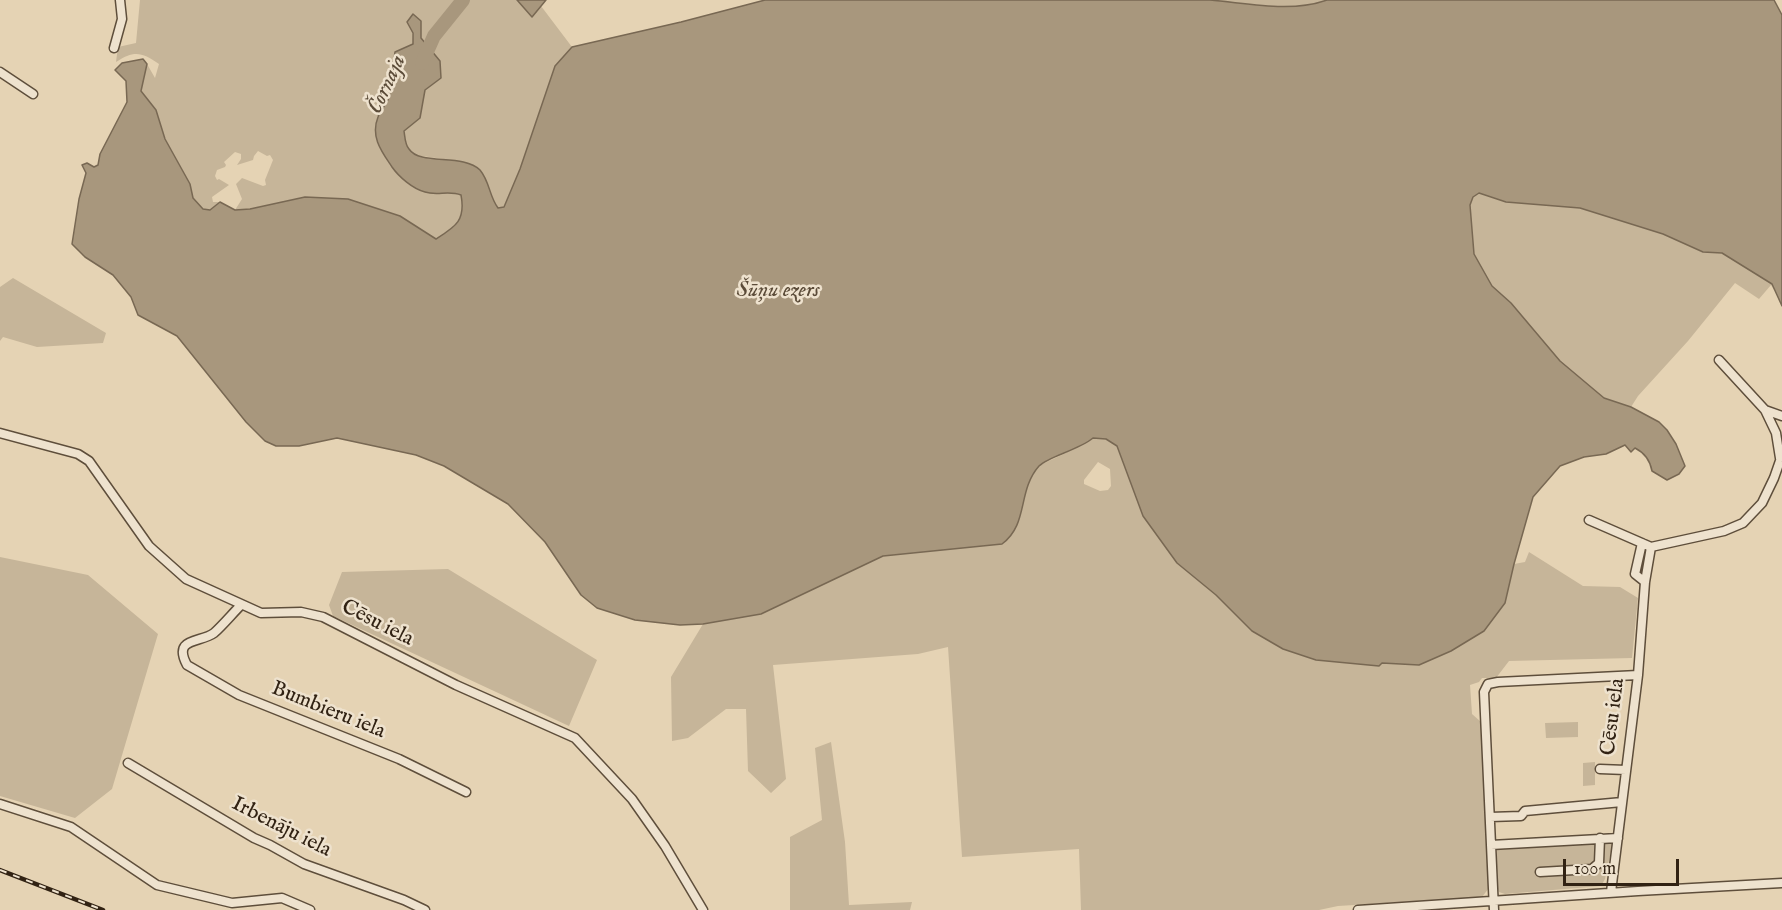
<!DOCTYPE html>
<html>
<head>
<meta charset="utf-8">
<style>
	body { margin:0 }
	#map { position:relative; width:1782px; height:910px; overflow:hidden; background:#e5d3b4; font-family:"IM FELL English",serif }
	canvas { display:block }
	.scale { position:absolute; left:1563px; top:859px; width:116px; height:27px; box-sizing:border-box; border:3px solid #312213; border-top:0; padding-left:8px; font-size:18px; line-height:21px; white-space:nowrap; color:#312213; -webkit-text-stroke:4px #eee2ce; paint-order:stroke }
</style>
</head>
<body>
<div id="map">
<canvas width="1782" height="910"></canvas>
<div class="scale">100 m</div>
</div>
<script>
const context = document.querySelector('canvas').getContext('2d');
context.lineJoin = 'round';
function paint(path, color) { context.fillStyle = color; context.fill(path, 'evenodd'); }
function stroke(path, color, width, dash) { context.strokeStyle = color; context.lineWidth = width; context.lineCap = dash ? 'butt' : 'round'; context.setLineDash(dash || []); context.stroke(path); }
function write(font, color, halo, rows, align = 'center') {
  context.font = font + ' "IM FELL English",serif'; context.lineWidth = 5; context.setLineDash([]); context.textBaseline = 'middle'; context.strokeStyle = halo; context.fillStyle = color; for (const [text, x, y, turn = 0] of rows) {
    context.save(); context.translate(x, y); context.rotate((+turn || 0) * Math.PI / 180); context.textAlign = isNaN(turn) ? turn : align; if (halo) context.strokeText(text, 0, 0); context.fillText(text, 0, 0); context.restore();
  }
}
const green = new Path2D(`
	M140,0H517L532,16L541,6L572,47L681,22L765,0L534,204L439,250L250,209L235,210L242,199L236,184L242,178L263,186L266,185L265,180L273,160L270,155L267,156L258,151L254,156L253,160L237,165L241,159V154L235,152L224,162L226,165L225,167L217,170L215,176L217,180L219,179L229,185L212,197L213,202H220L210,210L203,209L193,198L190,184L165,139L156,110L141,91L147,64L155,78L159,64C142,52 134,50 116,62L118,47L136,43ZM420,24L421,38L440,61L425,90L420,118L404,131L407,148L415,155L464,162L395,171L375,131L377,118L389,97L388,81L394,64L395,52L413,44L412,28Z
	M1210,0H1327C1291,13 1247,3 1210,0Z
	M1479,193L1580,208L1633,224L1636,219L1702,252L1722,253L1770,268L1774,290L1771,285L1759,299L1735,283L1688,341L1638,396L1631,407L1623,405L1611,415L1479,287L1455,195Z
	M13,278L106,333L103,343L37,347L3,337L0,341V287Z
	M1094,430L1127,451L1177,563L1216,595L1379,666L1382,663L1419,665L1527,517L1514,564L1525,562L1529,552L1583,586L1620,587L1638,598L1632,658L1509,661L1496,678H1482L1479,682L1470,685L1472,714L1481,722L1489,888L1482,897L1338,906L1319,910H1081L1079,849L962,857L948,647L918,654L773,665L786,779L771,793L748,771L746,709H726L688,738L672,741L671,677L703,624L761,614L883,556L1001,544L1009,508L1040,465L1066,453ZM1098,462L1110,469L1111,486L1108,490L1100,491L1084,484V480Z
	M0,557L88,575L158,634L112,789L75,818L0,796Z
	M448,569L597,660L569,726L333,616L329,605L342,572Z
	M1578,722V737L1546,738L1545,723Z
	M831,742L845,842L849,905L912,902L910,910H790V837L822,820L815,748Z
	M1595,762V785L1583,786V763Z
	M1613,842L1605,879L1601,886L1505,894L1499,892L1497,886V849Z`);
const water = new Path2D(`
	M517,0H546L532,17Z
	M765,0H1210C1247,3 1291,13 1327,0H1774L1782,15V306L1772,284L1722,253L1703,252L1663,234L1580,208L1506,202L1479,193L1473,197L1470,205L1474,254L1492,286L1511,303L1560,361L1604,398L1631,407L1659,422L1667,430L1676,444L1685,466L1679,474L1667,480L1652,471C1650,460 1645,453 1635,448L1631,452L1625,445L1606,454L1584,457L1560,466L1533,497L1514,564L1505,603L1484,631L1451,651L1419,665L1382,663L1379,666L1316,660L1283,649L1252,631L1216,595L1177,563L1143,516L1117,446L1106,439L1093,438C1079,450 1049,456 1039,466C1017,491 1029,524 1002,544L883,556L761,614L703,624L680,625L635,620L597,608L581,595L545,542L508,504L444,466L416,455L337,438L299,446H276L265,441L246,422L177,336L138,315L131,297L113,275L85,257L72,244L79,199L86,173L82,165L87,163L94,167L98,165L100,154L127,102L126,81L115,70L122,63L143,59L147,64L141,91L156,110L165,139L190,184L193,198L203,209L210,210L220,202L235,210L250,209L305,197L348,199L400,216L436,239C455,227 466,221 461,195C449,190 437,196 425,192C413,189 399,177 392,167C382,152 370,137 378,117C380,110 387,104 389,97C390,91 387,85 388,79C391,69 394,62 395,52L413,44V33L407,22L413,14L421,21V38L440,61L441,78L425,90L420,118L404,131C405,137 405,145 409,149C420,166 463,153 480,170C490,182 489,196 498,208L504,207L520,169L555,66L572,47L681,22Z`);
const river = new Path2D(`
	M422,63L434,36L463,0`);
const street = new Path2D(`
	M114,48L122,19L120,0
	M0,72L33,94
	M1719,360L1765,410L1776,433L1780,458
	M1765,410L1782,416
	M0,433L78,454L89,461L149,546L186,579L261,613L301,612L323,617L456,685L575,738L632,799L665,846L703,910
	M1589,520L1651,547L1724,531L1743,523L1762,503L1774,478L1782,455
	M1642,543L1635,574L1645,582
	M241,605C232,614 223,625 214,633C201,643 172,637 187,665L239,695L399,759L466,792
	M128,763L254,838L270,845L304,864L404,900L425,910
	M1600,769L1626,770
	M0,804L71,827L157,885L232,903L282,898L310,910
	M1490,817L1521,816L1525,811L1622,802
	M1491,845L1618,838
	M1540,872L1592,869L1599,863L1600,838
	M1611,892L1638,675L1645,582L1651,547
	M1358,910L1638,891L1782,883
	M1494,910L1484,692L1488,684L1498,682L1638,675`);
const rail = new Path2D(`
	M0,870L103,910`);
const streetNames = [
	["Cēsu iela",377,624,27],
	["Bumbieru iela",328,711,22],
	["Cēsu iela",1614,717,-83],
	["Irbenāju iela",281,828,27]
];
const waterNames = [
	["Čornaja",388,85,-65],
	["Šūņu ezers",778,291]
];
paint(green, '#c6b599');
paint(water, '#a8977d');
stroke(water, '#786853', 1.5);
stroke(river, '#a8977d', 14);
stroke(street, '#5e4e3b', 11);
stroke(street, '#eee2ce', 8);
stroke(rail, '#312213', 4.5);
stroke(rail, '#eee2ce', 2, [7]);
write('21px', '#312213', '#eee2ce', streetNames);
write('italic 22px', '#5b4b38', '#eee2ce', waterNames);
</script>
</body>
</html>
